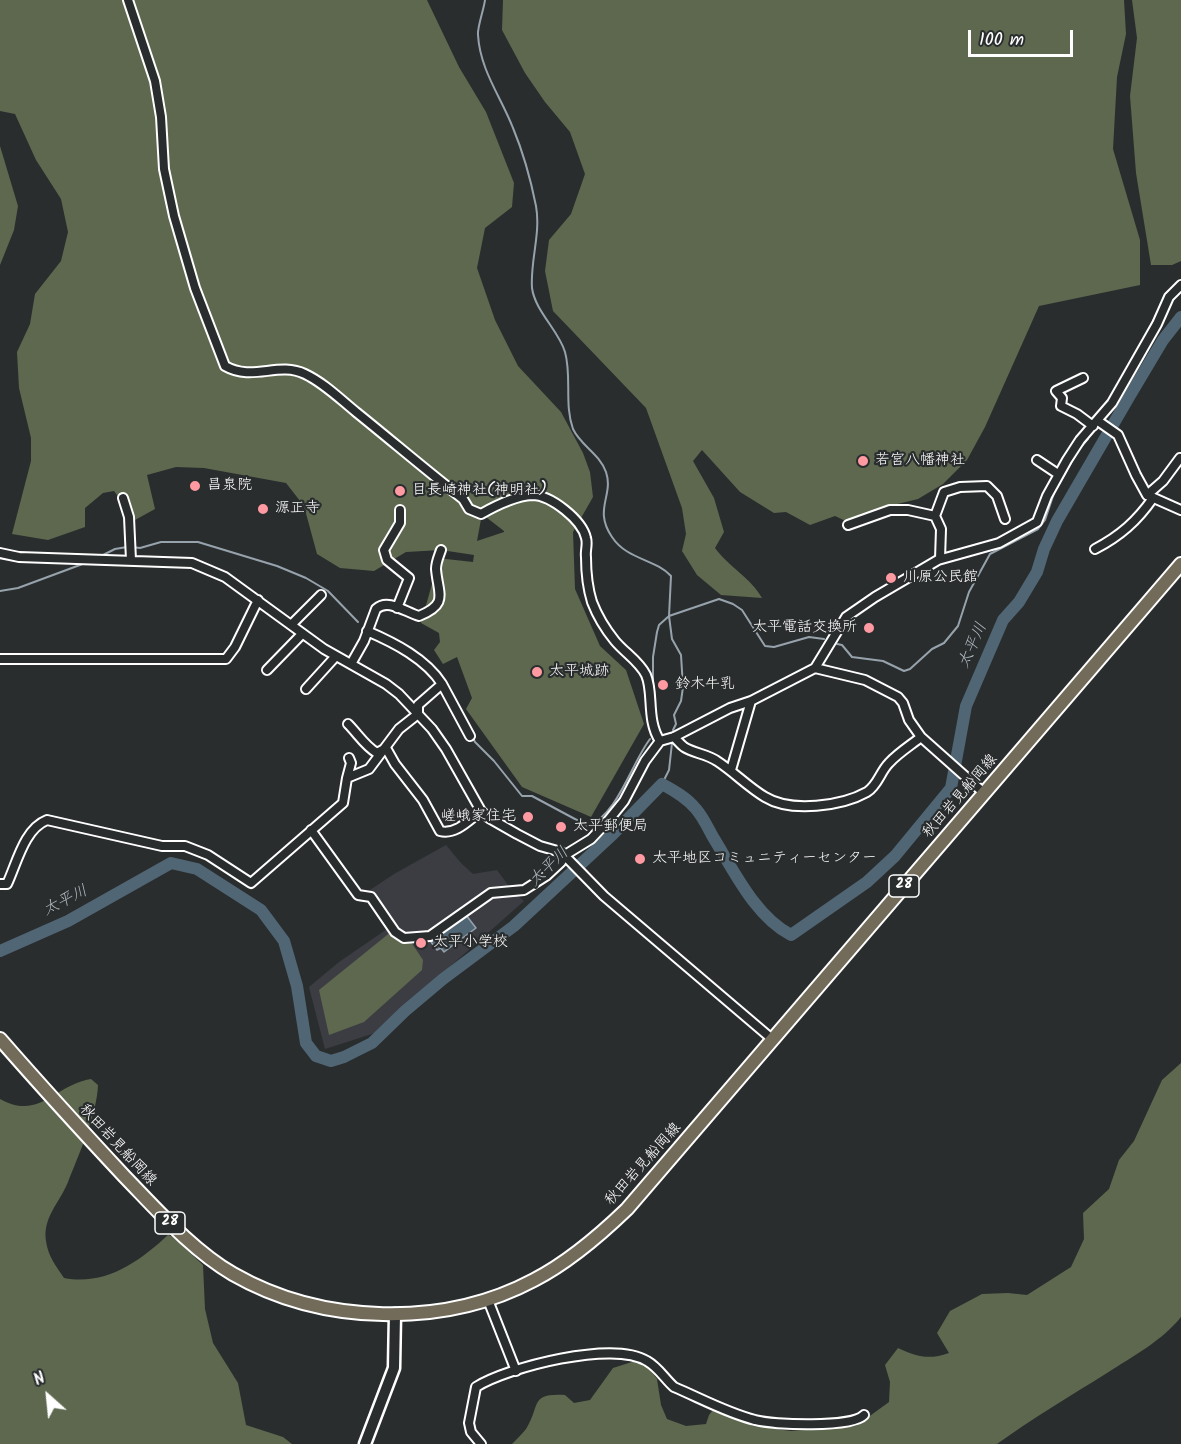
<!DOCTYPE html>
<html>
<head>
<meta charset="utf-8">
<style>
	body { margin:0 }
	#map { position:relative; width:1181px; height:1444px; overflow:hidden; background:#2a2d2e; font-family:Kalam,sans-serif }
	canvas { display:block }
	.north { position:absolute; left:18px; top:1366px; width:60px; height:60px; -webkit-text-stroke:4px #2a2d2e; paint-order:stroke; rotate:333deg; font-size:16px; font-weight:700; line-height:24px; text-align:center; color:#fff }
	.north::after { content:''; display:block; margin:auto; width:21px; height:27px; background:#fff; clip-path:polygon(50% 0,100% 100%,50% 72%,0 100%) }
	.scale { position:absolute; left:968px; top:30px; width:105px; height:27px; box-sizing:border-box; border:3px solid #fff; border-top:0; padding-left:8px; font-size:18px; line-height:21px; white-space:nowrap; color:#fff; -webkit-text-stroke:4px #2a2d2e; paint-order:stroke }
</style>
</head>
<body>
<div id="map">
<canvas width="1181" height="1444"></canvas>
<div class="north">N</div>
<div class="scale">100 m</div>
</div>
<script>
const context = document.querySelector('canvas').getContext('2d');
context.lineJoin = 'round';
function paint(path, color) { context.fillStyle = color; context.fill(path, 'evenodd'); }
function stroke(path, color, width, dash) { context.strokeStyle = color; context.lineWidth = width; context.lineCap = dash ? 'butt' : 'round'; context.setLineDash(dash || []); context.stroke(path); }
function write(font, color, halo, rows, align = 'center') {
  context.font = font + ' Kalam,"Klee One",sans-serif'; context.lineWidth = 4.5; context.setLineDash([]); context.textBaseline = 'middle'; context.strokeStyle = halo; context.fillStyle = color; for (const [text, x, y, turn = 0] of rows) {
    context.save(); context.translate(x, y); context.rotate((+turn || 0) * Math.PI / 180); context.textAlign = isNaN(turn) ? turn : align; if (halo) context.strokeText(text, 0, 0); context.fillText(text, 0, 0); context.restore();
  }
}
const built = new Path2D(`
	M446,845L461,863L473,874L497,870L514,893L524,901L375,1033L325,1049L309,987L339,962L393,925L367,892L394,874Z`);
const green = new Path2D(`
	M0,0H427L459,67L486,112L514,183L512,207L485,228L477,268L495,320L518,366L561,412L583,453L590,472L593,497L573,532L575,589L600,646L626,670L644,724L591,817L522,787L466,709L472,698L457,657L443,664L434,650L440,642L439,633L421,623L432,584L437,558L473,562L474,555L441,550L406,552L374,571L340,568L317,554L304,506L286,483L204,468L176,467L147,475L155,509L135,520L114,491L103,493L85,508V527L48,540L12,534L31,461V438L19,388L17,352L30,324L35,294L61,261L68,232L61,199L36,160L15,114L0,111ZM482,514L504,531V532L477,541Z
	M503,0H1124L1126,34L1117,77L1113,149L1140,240V285L1039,306L985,427L967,460L943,484L918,499L885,507L850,523L835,516L810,525L786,512L774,513L740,492L702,450L693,461L714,498L724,532L715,548C729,567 751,578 762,598L721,595L697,575L682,551L686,534L682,508L646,408L553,311L545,271L549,240L571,214L585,174L570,132L545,102L525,73L502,30Z
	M1132,0H1181V261L1172,265H1151L1136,173L1130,96L1137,38Z
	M0,146L18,206L14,230L0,265Z
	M392,931L411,942L423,960L422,970L364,1022L329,1035L319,990Z
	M1181,1063V1317C1163,1340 1132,1357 1107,1373C1070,1396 1032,1419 997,1444H512C517,1439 522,1434 526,1429C541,1405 529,1393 565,1395L574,1403L590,1400L613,1368L635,1361L647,1366L657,1379L661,1405L667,1419L686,1426L706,1424L709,1415L713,1410L754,1426L791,1431L856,1426L889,1402L890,1382L885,1365L898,1348C917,1357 929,1360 949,1353L937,1333L950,1311L982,1294L1008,1293L1027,1295L1071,1267L1084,1239L1083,1213L1109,1189L1119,1160L1134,1141L1162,1080Z
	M91,1079L98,1085C97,1114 79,1154 68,1182C60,1202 42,1218 46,1241C48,1256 56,1266 64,1278C105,1286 139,1262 168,1235L173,1237L203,1265L205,1309L213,1343L238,1383L246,1425L283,1437L292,1444H0V1099C40,1121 54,1085 91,1079Z`);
const water = new Path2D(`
	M466,915L476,928L444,952L441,948L437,950L431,942Z`);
const stream = new Path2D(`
	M485,0C484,9 477,28 478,35C480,70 501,97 513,128C523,152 531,181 536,206C541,234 530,261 532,288C535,311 559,331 565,352C572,377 564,404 573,429C581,446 599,453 606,472C614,496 593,509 612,537C627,560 656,559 671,576L669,616L672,639L681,655L683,687L681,701L674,715L676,724L673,730
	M1127,370L1161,306
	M1103,408L1112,395
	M132,547L140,548L161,542H198L277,566L306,578L328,591L358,622
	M99,557L115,549L127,547
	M0,591L18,588L88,562
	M837,644L842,645L852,657L883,661L904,671L910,669L932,649L944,643L958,626L969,592L990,554L1038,529L1045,520L1054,493L1079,449L1088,439
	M653,692V657L657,632L659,625L669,616L719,599L733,604L742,610L765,646L774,647L809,637L824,639
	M472,736L475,742L494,761L522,796H532L588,826C618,814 631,764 650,739
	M662,784L669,770L672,743`);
const river = new Path2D(`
	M0,951L68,921L171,863L197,869L261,910L284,941L297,986L306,1043L316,1056L331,1061L344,1057L372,1043L405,1011L443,979L514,926L613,834L662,784C675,791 687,798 696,809C703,817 708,828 713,837C734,871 755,916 791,935L867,882L895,856L951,788L966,706L1003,620L1019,602L1037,572L1044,549L1057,521L1129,397L1163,340L1181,317`);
const street = new Path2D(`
	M128,0L155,81L161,117L164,169L174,216L195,288L225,366C253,382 278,361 305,374C324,383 340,399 356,412C392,441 427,471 463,499L469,509L481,514C495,506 516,496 532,495C551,495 582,520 586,538C588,544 585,551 586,557C586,571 588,589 592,602C597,615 606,630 615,641C625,653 639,661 646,675C654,693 646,720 660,741
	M1083,378L1056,391L1062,398L1061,406L1077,414L1093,426
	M1098,421L1118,435L1136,475L1147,495L1181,510
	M1037,460L1058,474
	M1147,495L1163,481L1180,458
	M123,498L129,517L131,560
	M935,516L944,492L960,487L987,486L997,496L1005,519
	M848,525L890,510H908L935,516L941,529L940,559
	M1095,549C1120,536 1137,521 1153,498
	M0,553L19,557L192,563L225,577L324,649L386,684L399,694L432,729L446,749L481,811L489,818L517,834L540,846L561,852L604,896L772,1039
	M397,608L409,578L387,560L384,550L400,523V510
	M291,625L321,595
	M0,659H226L235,647L258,600
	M351,664L364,641L376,609C388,598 405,612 419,616C449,604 438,594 436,569C436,562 439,556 441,550
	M815,668L865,680L898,697L903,703L909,720L921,737L984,793
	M267,670L302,634
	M442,684L470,736
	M306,689L336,656
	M348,724C358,734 365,746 377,753L386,748L395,764L423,800L440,831C456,835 469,820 481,811
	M674,737C677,740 680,744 684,747C693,753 707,754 717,761C734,772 748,787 765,797C791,813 842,806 867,792C878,785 880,772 889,763C898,753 911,745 921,737
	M731,770L751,701
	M347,778L351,763L349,758
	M311,830L358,895L371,897L395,932L404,938L430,936L491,893L524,890L546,876L561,862L565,855L591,839L607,822L624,801L645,761L660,741L674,737L730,708L751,701L815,668L846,617L875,597L938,560L999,543L1037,522L1047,496L1067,460L1080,440L1112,403L1157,324L1169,297L1181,285
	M0,884H7C17,863 24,829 47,820L162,846H185L208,855L251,883L343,803L347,778L369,769L399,729L418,714V705L442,684C426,659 395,643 367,631
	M488,1300L516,1371
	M481,1444L471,1432L469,1423L476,1387C508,1367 613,1340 647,1361C659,1368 664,1378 674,1387C700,1398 727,1413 755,1420C773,1425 852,1428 864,1415`);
const secondary = new Path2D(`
	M365,1444L394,1368L395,1314`);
const primary = new Path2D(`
	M0,1039C41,1086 83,1132 125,1177C158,1211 192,1250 233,1274C322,1325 444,1328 534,1280C569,1262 599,1236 627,1209L1181,564`);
const markers = [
	[863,461,6,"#ff9aa2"],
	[195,486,6,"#ff9aa2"],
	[400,491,6,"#ff9aa2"],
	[263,509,6,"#ff9aa2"],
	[891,578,6,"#ff9aa2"],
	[869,628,6,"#ff9aa2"],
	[537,672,6,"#ff9aa2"],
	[663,685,6,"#ff9aa2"],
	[528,817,6,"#ff9aa2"],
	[561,827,6,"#ff9aa2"],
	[640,859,6,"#ff9aa2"],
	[421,943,6,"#ff9aa2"]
];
const shields = [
	[904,886,30],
	[170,1223,30]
];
const shieldNames = [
	["28",904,886],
	["28",170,1223]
];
const poiNames = [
	["若宮八幡神社",875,461],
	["昌泉院",207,486],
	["目長崎神社(神明社)",412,491],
	["源正寺",275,509],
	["川原公民館",903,578],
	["太平電話交換所",857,628,"right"],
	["太平城跡",549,672],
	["鈴木牛乳",675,685],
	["嵯峨家住宅",516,817,"right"],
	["太平郵便局",573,827],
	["太平地区コミュニティーセンター",652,859],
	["太平小学校",433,943]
];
const streetNames = [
	["秋田岩見船岡線",961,797,-49],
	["秋田岩見船岡線",117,1146,47],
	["秋田岩見船岡線",644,1165,-48]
];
const waterNames = [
	["太平川",974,646,-66],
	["太平川",550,868,-44],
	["太平川",66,902,-27]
];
paint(built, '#3c3d43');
paint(green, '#5d684f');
paint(water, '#516675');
stroke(water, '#97a3ac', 1.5);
stroke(stream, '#97a3ac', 2);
stroke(river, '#516675', 12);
stroke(street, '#fff', 12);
stroke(secondary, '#fff', 15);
stroke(primary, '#fff', 16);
stroke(street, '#2a2d2e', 8);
stroke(secondary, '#2a2d2e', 10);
stroke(primary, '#726b5a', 12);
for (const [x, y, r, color] of markers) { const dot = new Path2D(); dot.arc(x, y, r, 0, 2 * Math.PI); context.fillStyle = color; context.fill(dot); stroke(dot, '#2a2d2e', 2); }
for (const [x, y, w] of shields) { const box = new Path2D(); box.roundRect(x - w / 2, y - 11, w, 22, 4.5); context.fillStyle = '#2a2d2e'; context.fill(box); stroke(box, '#fff', 1.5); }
write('bold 14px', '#fff', null, shieldNames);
write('15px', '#fff', '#2a2d2e', poiNames, 'left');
write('15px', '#fff', '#2a2d2e', streetNames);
write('italic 16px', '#b1bac1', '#2a2d2e', waterNames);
</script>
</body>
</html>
